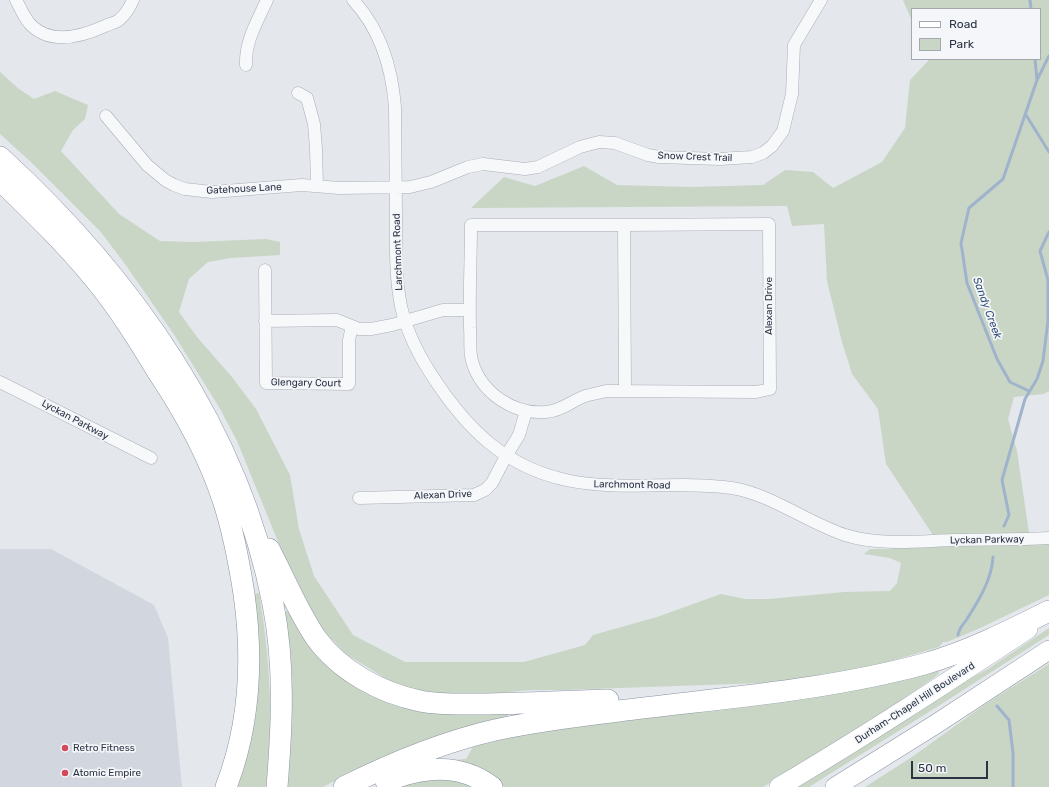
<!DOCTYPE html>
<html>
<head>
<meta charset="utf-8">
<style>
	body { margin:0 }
	#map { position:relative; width:1049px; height:787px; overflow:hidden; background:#e4e7ec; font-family:Rubik,sans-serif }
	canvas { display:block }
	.legend { position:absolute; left:911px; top:8px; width:130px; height:52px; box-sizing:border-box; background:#f4f6f9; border:1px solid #a4a8b1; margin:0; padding:5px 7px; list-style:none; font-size:12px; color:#2b3445 }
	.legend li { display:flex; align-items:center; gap:8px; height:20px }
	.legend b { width:20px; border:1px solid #a4a8b1 }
	.scale { position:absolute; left:911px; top:761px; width:77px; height:18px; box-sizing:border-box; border:2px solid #2b3445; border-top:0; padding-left:5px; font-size:12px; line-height:14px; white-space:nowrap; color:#2b3445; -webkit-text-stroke:3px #f4f6f9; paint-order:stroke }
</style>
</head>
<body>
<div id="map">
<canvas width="1049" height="787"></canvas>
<ul class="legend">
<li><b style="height:5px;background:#fff"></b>Road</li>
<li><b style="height:11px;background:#c9d6c5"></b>Park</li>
</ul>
<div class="scale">50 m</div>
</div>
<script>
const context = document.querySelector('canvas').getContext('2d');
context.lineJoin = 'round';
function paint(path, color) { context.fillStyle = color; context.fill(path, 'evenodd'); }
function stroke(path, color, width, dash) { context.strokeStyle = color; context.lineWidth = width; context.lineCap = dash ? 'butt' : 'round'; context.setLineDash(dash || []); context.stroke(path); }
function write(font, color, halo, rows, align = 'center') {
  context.font = font + ' Rubik,sans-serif'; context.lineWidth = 3.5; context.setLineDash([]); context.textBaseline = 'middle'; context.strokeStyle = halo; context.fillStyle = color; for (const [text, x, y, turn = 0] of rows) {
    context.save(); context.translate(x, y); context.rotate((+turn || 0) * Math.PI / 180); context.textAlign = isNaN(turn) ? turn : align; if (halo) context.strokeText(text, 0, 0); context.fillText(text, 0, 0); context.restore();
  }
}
const built = new Path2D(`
	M0,549H51L154,605L168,638L182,787H0Z`);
const green = new Path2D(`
	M903,0H1049V391L1044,394L1014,397L1008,419L1017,451L1029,533L933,535L886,464L878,409L852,374L842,342L827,281L824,224L792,226L787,206L471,208L504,177L535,186L584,166L617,185L692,187L763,185L785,170L813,172L833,188L882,162L905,128L910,80L928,61V59H1040V9H912V21Z
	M0,72L19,89L34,99L55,91L88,105L85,119L73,130L61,151L119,214L160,241L193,242L266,239L280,242V255L231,258L208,262L189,279L179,312L197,337L232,377L256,409L290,475L299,529L314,576L353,635L405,662H524L585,645L593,635L657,617L721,594L745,599H769L844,592L890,591L897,583L901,563L890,558L864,554L870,549H888L903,546L1049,542V595L978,629L947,642H943L939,647L884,663L814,678L762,683L562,690H531L497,693L449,694L418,690L393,683L346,654L323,630L306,603L288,566L237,441L219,407L173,333L125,264L100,231L32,163L0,134Z
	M259,593C270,657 274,722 266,787H235L253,594Z
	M293,610L360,684L508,710V718L344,776L323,787H288L292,699L290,646L284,612Z
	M1049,628V635L940,705L809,787H795L969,679L988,669Z
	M1049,664V787H865L912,757L987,703Z
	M938,670L939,673L936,676L900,702L804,763L763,787H502L455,760L466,759L473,747L537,731Z
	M445,777L482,787H388Z`);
const stream = new Path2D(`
	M1030,0L1031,9
	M1038,78L1049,56
	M1026,115L1049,152
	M1029,391L1010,382L997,359L967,283L961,243L969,208L1003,179L1037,80L1035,59
	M1004,526L1009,515L1002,480L1025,399L1037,379L1043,361L1048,321V280L1040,251L1049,232
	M958,635C959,628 963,625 967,619C979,600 992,579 993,557
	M997,706L1009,720L1013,753V787`);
const minor = new Path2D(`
	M16,0C21,9 25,20 32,26C52,45 83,36 105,26C109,24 115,23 119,20C125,15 130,7 133,0
	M353,0C380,29 392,69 395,107C395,143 396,180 396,216C396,246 395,277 401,306C407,334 421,360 437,383C470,432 507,467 566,480C621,492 677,480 732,488C773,495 806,522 845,535C880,546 918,541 954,540C986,539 1017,540 1049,538
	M246,65C245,41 257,22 267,0
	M298,93L307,98L314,124L316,148L317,186
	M106,116L147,165L165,180L174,185L185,189L212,192L302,185L339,188L410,187L431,182L468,167L483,164L525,169L538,167L580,147L599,142L615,143L648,155L659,157L720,159L752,157L763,153L772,146L783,131L792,94L794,45L821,0
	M769,224L770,389L756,392L606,391C599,393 592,394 585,396C572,401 561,411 546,412C514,415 481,393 472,361C469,351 471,339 470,328C469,294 471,259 471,225H624Z
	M624,225L625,390
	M265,270L266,383L349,384V340L352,326
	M265,321L337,320L359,329H371L392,325L443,310H470
	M0,382L151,458
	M359,498L474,495L485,490L492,483L506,456L519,435L526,411`);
const primary = new Path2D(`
	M779,787C864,737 946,683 1028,629`);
const trunk = new Path2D(`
	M835,787L936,724L1049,650`);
const motorway = new Path2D(`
	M0,157C130,276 239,428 273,604C285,665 282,726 277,787
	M0,180C32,211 65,243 93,277C118,307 139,341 159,374C185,413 208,455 223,500C233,530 239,562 244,594C253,658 250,725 226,787
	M269,549C285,579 297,610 316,638C340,671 381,693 420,701C440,705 461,704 481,704C523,704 566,701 608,700
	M386,781C423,767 459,762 492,787
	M344,787C392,763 443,742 495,730C536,721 577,716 619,711C721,698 824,691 924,664C967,652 1009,631 1049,611`);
const markers = [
	[65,748,4,"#d1495b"],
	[65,773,4,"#d1495b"]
];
const streetNames = [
	["Snow Crest Trail",695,157,2],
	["Gatehouse Lane",244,189,-3],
	["Larchmont Road",398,252,-92],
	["Alexan Drive",769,306,-90],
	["Glengary Court",306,383,1],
	["Lyckan Parkway",75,420,28],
	["Larchmont Road",632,485,1],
	["Alexan Drive",443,495,-2],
	["Lyckan Parkway",987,540,-1],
	["Durham-Chapel Hill Boulevard",915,703,-33]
];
const poiNames = [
	["Retro Fitness",73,748],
	["Atomic Empire",73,773]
];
const waterNames = [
	["Sandy Creek",987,308,70]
];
paint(built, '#d2d6de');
paint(green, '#c9d6c5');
stroke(stream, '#9fb4cc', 3);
stroke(minor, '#a9aeb7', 13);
stroke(primary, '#a3abb8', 20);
stroke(trunk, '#8b94a3', 20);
stroke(motorway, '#8b94a3', 22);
stroke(minor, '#f7f8fa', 12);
stroke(primary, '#fff', 19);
stroke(trunk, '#fff', 19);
stroke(motorway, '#fff', 21);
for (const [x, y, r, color] of markers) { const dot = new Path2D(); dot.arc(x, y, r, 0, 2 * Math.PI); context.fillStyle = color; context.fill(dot); stroke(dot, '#f4f6f9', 1.5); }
write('10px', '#2b3445', '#f4f6f9', streetNames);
write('10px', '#2b3445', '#f4f6f9', poiNames, 'left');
write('italic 11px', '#34527a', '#f4f6f9', waterNames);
</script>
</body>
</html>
